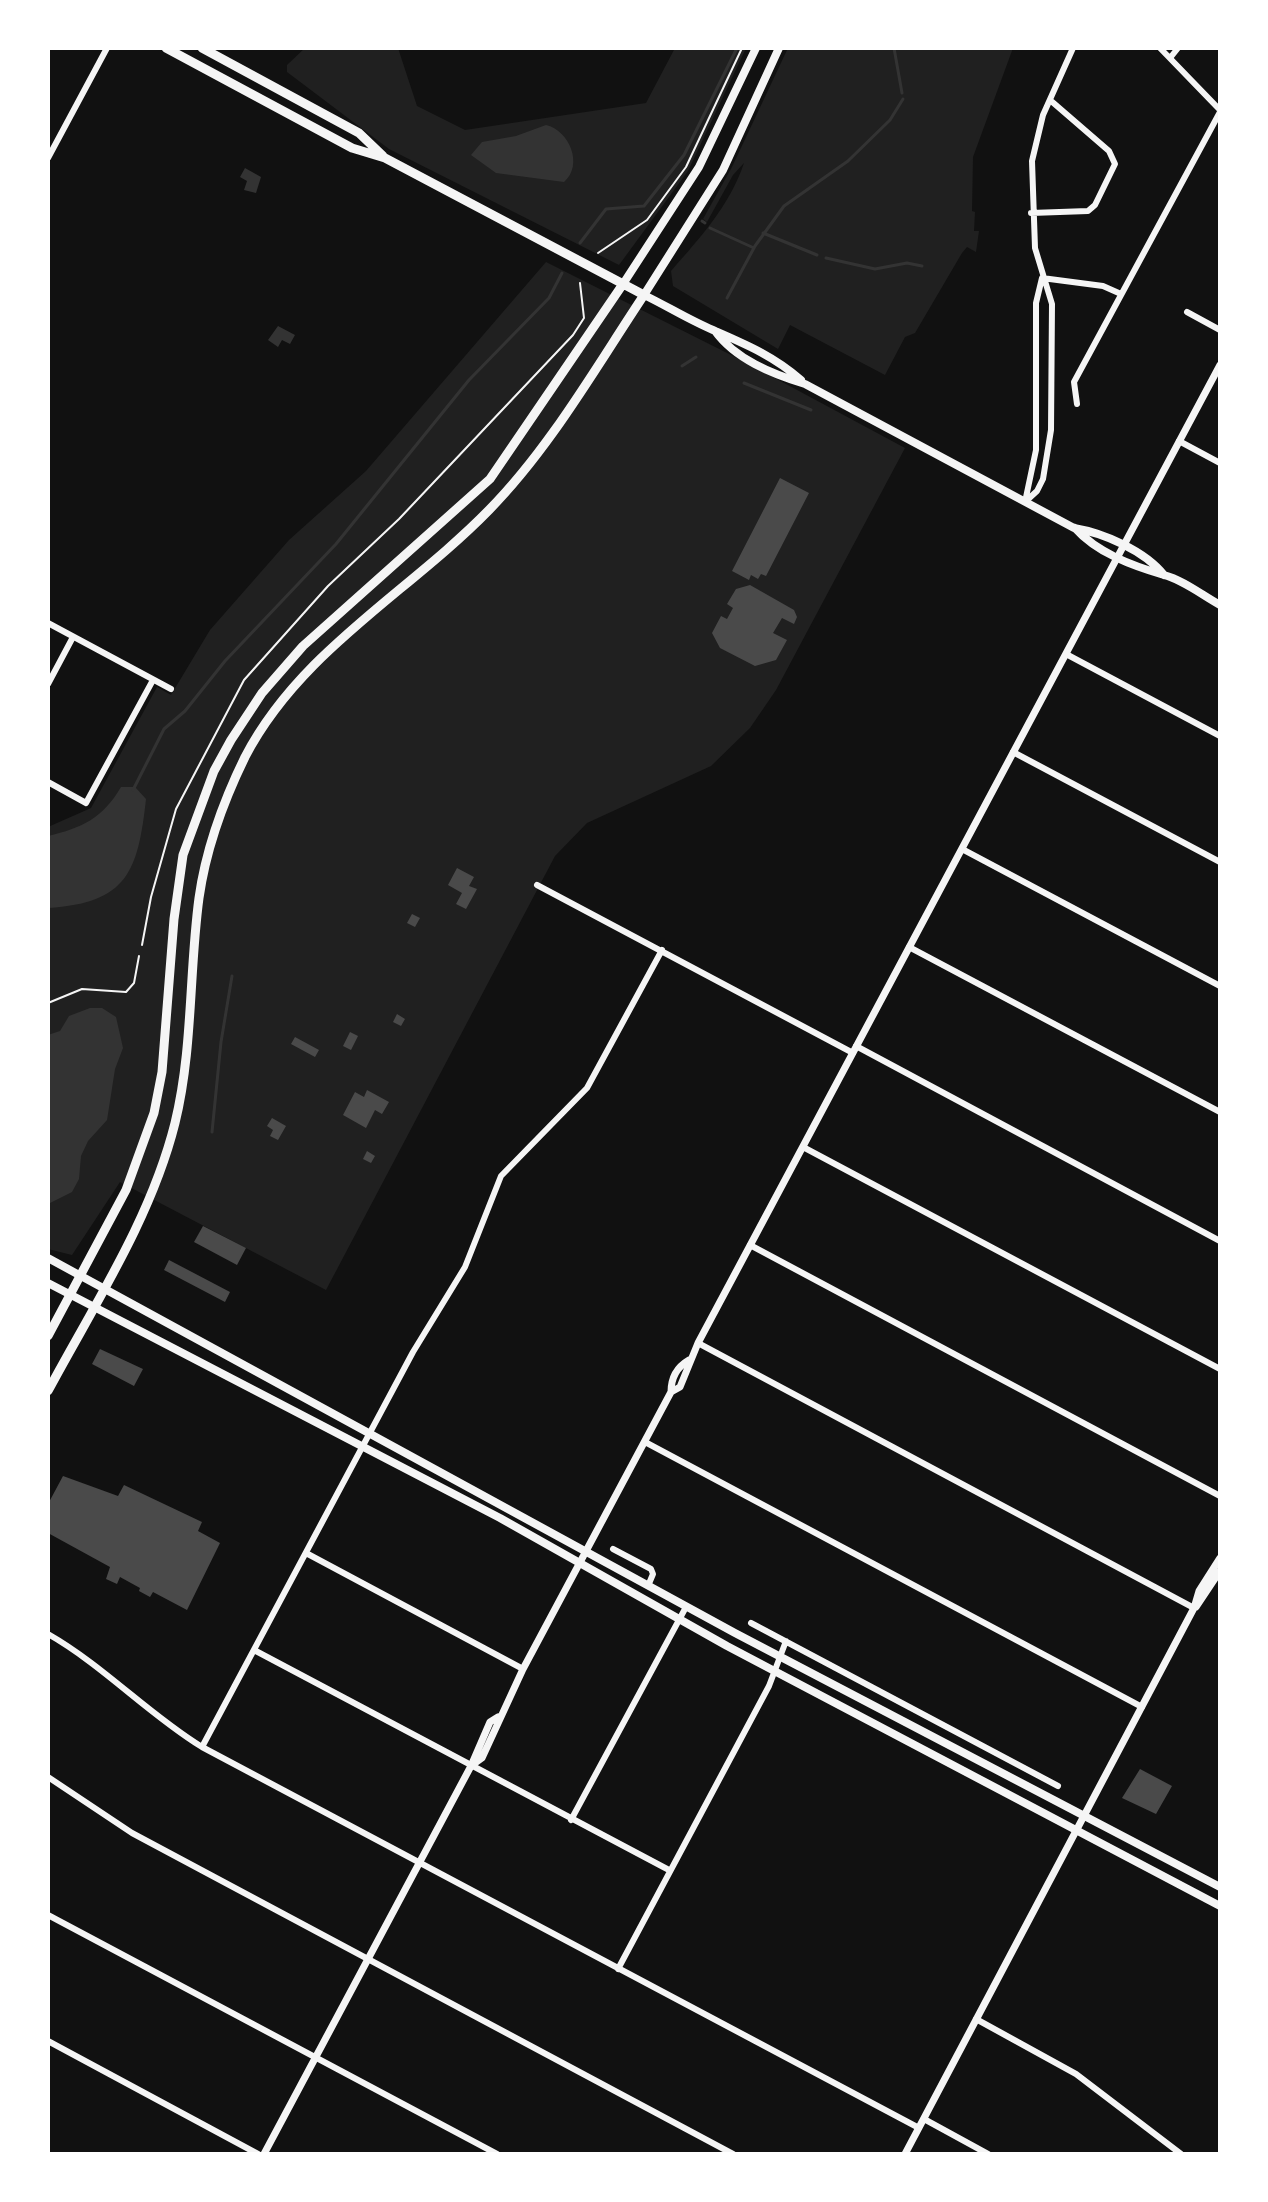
<!DOCTYPE html>
<html>
<head>
<meta charset="utf-8">
<style>
	body { margin:0 }
	#map { position:relative; width:1268px; height:2202px; overflow:hidden; background:#111; font-family:"Public Sans",sans-serif }
	canvas { display:block }
	.frame { position:absolute; inset:0; border:50px solid #fff; pointer-events:none }
</style>
</head>
<body>
<div id="map">
<canvas width="1268" height="2202"></canvas>
<div class="frame"></div>
</div>
<script>
const context = document.querySelector('canvas').getContext('2d');
context.lineJoin = 'round';
function paint(path, color) { context.fillStyle = color; context.fill(path, 'evenodd'); }
function stroke(path, color, width, dash) { context.strokeStyle = color; context.lineWidth = width; context.lineCap = dash ? 'butt' : 'round'; context.setLineDash(dash || []); context.stroke(path); }
const green = new Path2D(`
	M305,48H398L417,106L465,130L646,103L675,48H746L688,171L619,265L389,149L287,72V65Z
	M788,48H1013L973,157L972,211L975,212L974,231H979L976,252L967,247L962,253L915,333L905,337L885,375L790,325L778,349L673,286L671,271C700,238 730,205 744,163L733,175L707,222L703,219L732,167Z
	M546,262L745,362L905,448L776,690L750,728L711,766L587,823L555,856L326,1290L120,1182L72,1255L48,1249V827L91,808L157,687L171,695L210,630L289,540L366,471Z`);
const water = new Path2D(`
	M546,125C569,130 584,165 564,182L496,173L471,155L482,142L516,136Z
	M245,168L261,177L256,193L244,190L247,181L240,177Z
	M278,326L295,335L290,344L282,340L278,347L268,340Z
	M121,787H135L146,799C138,871 128,903 48,908V836C82,828 103,818 121,787Z
	M90,1008H102L116,1017L123,1048L115,1069L107,1120L88,1141L81,1156L79,1179L72,1192L48,1204V1035L60,1031L69,1016Z`);
const stream = new Path2D(`
	M894,48L902,93
	M702,221L705,223
	M710,228L754,248
	M763,233L817,255
	M580,243L606,209L644,206L684,155L737,48
	M826,258L875,269L907,263L922,266
	M727,298L755,246L784,206L848,161L890,120L903,99
	M682,366L696,357
	M744,383L811,410
	M133,790L164,729L185,711L225,661L336,544L469,380L549,298L562,273
	M212,1132L221,1042L232,976`);
const building = new Path2D(`
	M780,478L809,493L766,576L761,574L758,579L751,575L749,580L732,571Z
	M750,585L794,610L797,617L794,624L782,618L773,633L787,640L776,660L755,666L720,648L712,633L721,616L727,619L733,608L727,604L736,589Z
	M457,868L474,877L469,886L477,889L466,909L456,904L462,893L448,885Z
	M412,914L420,918L415,927L407,923Z
	M397,1014L405,1019L401,1026L393,1022Z
	M350,1032L358,1036L351,1050L343,1046Z
	M295,1037L319,1050L315,1057L291,1044Z
	M367,1090L389,1102L382,1114L375,1110L366,1128L343,1115L355,1092L364,1097Z
	M272,1118L286,1126L278,1140L270,1136L273,1130L267,1126Z
	M367,1151L375,1156L371,1163L363,1159Z
	M203,1226L246,1248L237,1265L194,1242Z
	M169,1260L230,1292L225,1302L164,1270Z
	M100,1349L143,1369L134,1386L92,1364Z
	M63,1476L118,1496L124,1485L202,1522L198,1531L220,1543L187,1610L153,1592L150,1597L139,1591L140,1588L120,1577L117,1584L106,1579L110,1567L48,1533V1504Z
	M1140,1769L1172,1786L1156,1814L1122,1798Z`);
const path = new Path2D(`
	M598,253L647,220L686,167L742,48
	M142,945L151,897L176,809L244,680L328,586L399,519L573,335L584,318L580,283
	M48,1003L82,989L126,992L134,983L139,956`);
const minor = new Path2D(`
	M1160,48L1220,110
	M1170,58L1178,48
	M48,158L107,48
	M1031,213L1088,211L1095,205L1115,164L1109,151L1050,100
	M1042,278L1103,286L1121,294
	M1187,312L1220,330
	M1077,404L1074,382L1220,112
	M1179,441L1220,463
	M1025,502L1037,491L1043,479L1051,430L1052,304L1035,248L1032,161L1043,115L1073,48
	M1025,502L1036,450V303L1042,278
	M48,623L171,689
	M1066,654L1220,736
	M48,684L73,637
	M1013,752L1220,862
	M48,782L86,803L153,680
	M962,849L1220,986
	M537,885L853,1053
	M909,947L1220,1112
	M856,1046L1220,1241
	M803,1147L1220,1369
	M750,1245L1220,1496
	M698,1343L1194,1608
	M645,1442L1142,1707
	M613,1549L651,1569L653,1574L648,1586
	M306,1553L523,1669
	M751,1623L1058,1786
	M48,1634C104,1666 148,1714 202,1747L919,2128
	M254,1650L669,1870
	M202,1747L413,1352L465,1267L501,1176L587,1088L662,950
	M48,1777L132,1833L733,2154
	M571,1820L686,1607
	M48,1915L497,2154
	M618,1969L769,1686L786,1641
	M976,2019L1076,2074L1181,2154
	M48,2041L258,2154
	M924,2119L988,2154`);
const tertiary = new Path2D(`
	M671,1392L680,1387L698,1343L1220,365
	M1196,1607L1220,1571
	M471,1766L482,1758L523,1669L671,1392C671,1378 677,1367 689,1360
	M264,2154L471,1766L490,1722L498,1717
	M905,2154L1194,1608L1199,1591L1220,1558`);
const secondary = new Path2D(`
	M779,48L723,170L644,295C667,306 689,320 713,330C745,344 774,356 801,380
	M623,284L699,167L756,48
	M715,331C735,359 772,374 805,384L1074,528C1104,533 1145,551 1164,575
	M1075,528C1097,553 1133,566 1164,575C1183,580 1202,595 1220,605
	M48,1258L735,1633L1220,1887
	M48,1283L500,1518L727,1646L1220,1906`);
const primary = new Path2D(`
	M202,48L359,133L383,156
	M48,1336L126,1190L154,1113L162,1072L174,919L183,855L214,771L231,740L262,693L303,646L490,479L623,284
	M48,1391C94,1305 151,1219 175,1123C193,1050 189,972 199,898C206,848 223,802 245,757C300,651 408,593 489,510C550,448 596,367 644,295L385,158L352,148L166,48`);
paint(green, '#202020');
paint(water, '#333');
stroke(stream, '#333', 3);
paint(building, '#4a4a4a');
stroke(path, '#f5f5f5', 2);
stroke(minor, '#f5f5f5', 6);
stroke(tertiary, '#f5f5f5', 7);
stroke(secondary, '#f5f5f5', 8);
stroke(primary, '#f5f5f5', 9);
</script>
</body>
</html>
